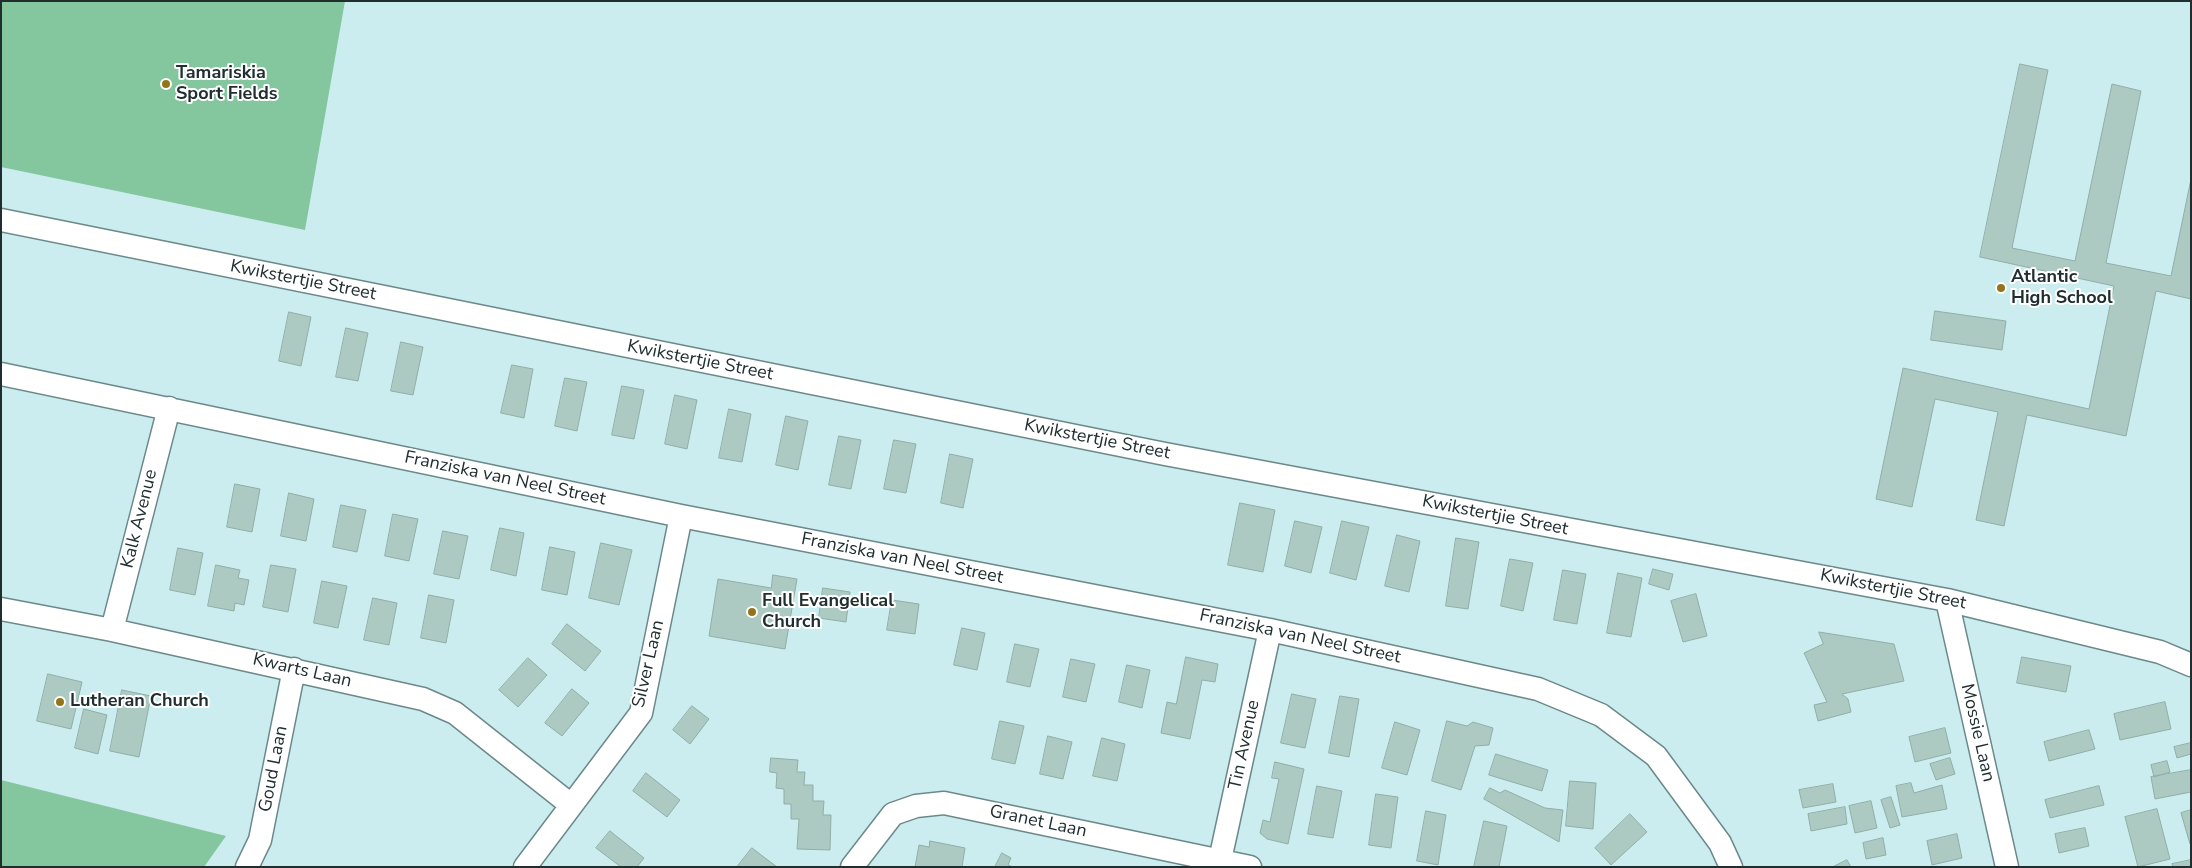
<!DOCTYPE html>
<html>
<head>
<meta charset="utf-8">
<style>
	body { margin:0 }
	#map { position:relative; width:2192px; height:868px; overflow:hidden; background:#ccedef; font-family:"Nunito Sans",sans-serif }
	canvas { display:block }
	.frame { position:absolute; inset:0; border:2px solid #212e2f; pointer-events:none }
</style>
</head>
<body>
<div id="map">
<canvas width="2192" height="868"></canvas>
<div class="frame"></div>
</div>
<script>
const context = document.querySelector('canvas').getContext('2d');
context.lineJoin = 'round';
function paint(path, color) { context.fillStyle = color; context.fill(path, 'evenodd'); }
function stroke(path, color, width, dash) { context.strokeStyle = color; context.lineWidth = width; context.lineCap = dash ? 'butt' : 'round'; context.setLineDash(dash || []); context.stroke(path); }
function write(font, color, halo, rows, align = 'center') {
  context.font = font + ' "Nunito Sans",sans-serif'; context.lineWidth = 4; context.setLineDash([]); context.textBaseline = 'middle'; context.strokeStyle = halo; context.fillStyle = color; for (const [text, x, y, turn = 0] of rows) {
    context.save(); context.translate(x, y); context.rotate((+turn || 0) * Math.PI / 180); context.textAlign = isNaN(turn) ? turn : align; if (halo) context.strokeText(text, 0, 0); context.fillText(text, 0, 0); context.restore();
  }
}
const green = new Path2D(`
	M1,1H345L305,230L1,167Z
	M1,780L226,836L204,867H1Z`);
const building = new Path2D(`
	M2020,64L2048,70L2012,248L2075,261L2112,84L2141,91L2106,263L2171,276L2191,179V299L2156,291L2126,436L2027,415L2004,526L1976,520L1998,412L1935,399L1912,507L1876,499L1903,368L2089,409L2114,286L1980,257Z
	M1935,311L2006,321L2002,350L1931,340Z
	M289,312L311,317L301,366L279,361Z
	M346,328L368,333L358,381L336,377Z
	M401,342L423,347L413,395L391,391Z
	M512,365L533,369L524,418L501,413Z
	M565,378L587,382L577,431L555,426Z
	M622,386L644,390L634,439L612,435Z
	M675,395L697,400L687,449L665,444Z
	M729,409L751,414L742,462L719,458Z
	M786,416L808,421L798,470L776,465Z
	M839,436L861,440L851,489L829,485Z
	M894,440L916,444L906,493L884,489Z
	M950,454L973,459L963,508L941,503Z
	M235,484L260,489L252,532L227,527Z
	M289,493L314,499L306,541L281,536Z
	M1240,503L1275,510L1263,572L1228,565Z
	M341,505L366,510L357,552L333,547Z
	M393,514L418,519L409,561L385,556Z
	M1295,521L1322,527L1311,573L1285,566Z
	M1342,521L1369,527L1356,580L1330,573Z
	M500,528L524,533L516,576L491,570Z
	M443,531L468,536L459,579L434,574Z
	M1397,535L1420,541L1409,592L1385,586Z
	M1456,538L1479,542L1468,609L1446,606Z
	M601,543L632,550L619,605L589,598Z
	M550,547L575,552L567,595L542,590Z
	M178,548L203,553L195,595L170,590Z
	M1510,559L1533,563L1523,611L1501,606Z
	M216,565L240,570L238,578L249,580L244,605L235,603L234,611L208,606Z
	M271,565L296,569L288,612L263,607Z
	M1653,569L1673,574L1669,590L1649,584Z
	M1563,570L1586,574L1577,624L1554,620Z
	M1618,573L1642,578L1631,637L1607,633Z
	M773,575L797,579L785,649L709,636L718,579L771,588Z
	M322,581L347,586L338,628L314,623Z
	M823,588L850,592L846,622L819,618Z
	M1696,594L1707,636L1683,642L1671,601Z
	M429,595L454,600L446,643L421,638Z
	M373,598L397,603L389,645L364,640Z
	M892,600L919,604L915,634L887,630Z
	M567,624L601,651L585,671L552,644Z
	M962,628L985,633L977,670L954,665Z
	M1819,632L1894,644L1904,681L1842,694L1848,699L1851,712L1818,721L1814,705L1827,702L1804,653L1823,644Z
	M1015,644L1039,649L1030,687L1007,682Z
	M1186,657L1218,664L1215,682L1202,680L1190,739L1161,733L1167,702L1176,704Z
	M2022,657L2071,666L2066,692L2017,683Z
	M528,658L547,675L518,707L499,690Z
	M1071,659L1095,664L1086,702L1063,697Z
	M1127,665L1150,670L1142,708L1119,702Z
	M48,674L82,682L71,729L37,721Z
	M572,689L589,703L562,736L545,723Z
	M122,690L151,696L139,757L110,751Z
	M1292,694L1316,699L1305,748L1281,743Z
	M1340,696L1359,699L1349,757L1329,753Z
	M2165,702L2171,729L2120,740L2114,714Z
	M692,706L709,719L690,744L673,730Z
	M84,709L107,715L98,754L75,748Z
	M1000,721L1024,726L1015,764L992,759Z
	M1447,721L1467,726L1473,722L1493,728L1489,745L1475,746L1461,790L1432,781Z
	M1395,722L1420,730L1407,775L1382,768Z
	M1945,728L1951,753L1915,762L1909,737Z
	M2089,730L2095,749L2049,761L2044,742Z
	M1048,736L1072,742L1063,779L1040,774Z
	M1102,738L1125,744L1117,781L1093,776Z
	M2191,743V754L2177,758L2174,747Z
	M1496,754L1548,770L1542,791L1489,775Z
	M771,758L798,760L797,772H805L804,785H813V801H824L823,815H831L830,850L797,849L799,819H791V804H784V789L776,788L777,773L770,772Z
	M1950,758L1955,774L1936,780L1930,764Z
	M2167,761L2170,772L2154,777L2151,765Z
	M1275,762L1304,769L1288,844L1267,839L1260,833L1263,820L1270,822L1279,779L1272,778Z
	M2191,770V792L2155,799L2151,777Z
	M646,773L680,800L667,817L633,791Z
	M1570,781L1596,783L1593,829L1566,826Z
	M1911,783L1914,793L1942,785L1947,809L1902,817L1896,786Z
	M1833,784L1836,802L1803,808L1799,790Z
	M1317,786L1342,791L1333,838L1308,834Z
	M2099,786L2104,805L2050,818L2045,800Z
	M1490,788L1500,793L1505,790L1545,808L1563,810L1559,842L1484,799Z
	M1376,794L1398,797L1391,848L1369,845Z
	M1891,797L1900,825L1890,828L1881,800Z
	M1871,801L1877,828L1855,833L1849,806Z
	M1845,807L1847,824L1811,831L1808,814Z
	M2157,809L2170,859L2138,867L2125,817Z
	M2191,810V844H2190L2181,813Z
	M1426,811L1446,815L1438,865L1417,861Z
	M1630,814L1647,832L1611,865L1595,848Z
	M1484,821L1507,826L1499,867H1474Z
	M2085,828L2089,846L2059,853L2055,834Z
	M610,831L644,858L637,867H621L596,848Z
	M1957,834L1962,858L1932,865L1927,841Z
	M1883,838L1886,855L1866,859L1863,843Z
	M930,841L965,848L962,867H915L919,845L929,847Z
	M752,848L777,867H737Z
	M1002,853L1011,858L1008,865L1013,867H995Z
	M1847,860L1851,867H1833Z
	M2191,860V867H2173L2172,864Z`);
const street = new Path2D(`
	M1,220L1165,454L1947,600L2160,652L2191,665
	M1,374L681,516L1270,630L1538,689L1601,715L1656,756L1720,843L1731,867
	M1947,600L2007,867
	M1,609L112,630L423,699L455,713L571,805
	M112,630L169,408
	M1220,860L1270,630
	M247,867L260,840L294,669
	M525,867L641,713L681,516
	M852,867L893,814L916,806L944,803L1250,867`);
const markers = [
	[166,84,5,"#92751b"],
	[2001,288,5,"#92751b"],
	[752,612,5,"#92751b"],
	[60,702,5,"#92751b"]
];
const poiNames = [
	["Tamariskia",176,74],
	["Sport Fields",176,95],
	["Atlantic",2011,278],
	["High School",2011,299],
	["Full Evangelical",762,602],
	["Church",762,623],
	["Lutheran Church",70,702]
];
const streetNames = [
	["Kwikstertjie Street",303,281,11],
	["Kwikstertjie Street",700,361,11],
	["Kwikstertjie Street",1097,440,11],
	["Franziska van Neel Street",505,479,12],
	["Kwikstertjie Street",1495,516,11],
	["Kalk Avenue",140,519,-76],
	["Franziska van Neel Street",902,559,11],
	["Kwikstertjie Street",1893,590,11],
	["Franziska van Neel Street",1300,637,12],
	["Silver Laan",649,664,-77],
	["Kwarts Laan",302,671,13],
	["Mossie Laan",1977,733,77],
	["Tin Avenue",1245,745,-78],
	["Goud Laan",274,769,-79],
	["Granet Laan",1038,822,12]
];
paint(green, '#84c69d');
paint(building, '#accac2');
stroke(building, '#90aea7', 1);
stroke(street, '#6b898b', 25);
stroke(street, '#fff', 22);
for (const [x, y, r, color] of markers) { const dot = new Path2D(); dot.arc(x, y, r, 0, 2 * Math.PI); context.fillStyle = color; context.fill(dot); stroke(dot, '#fff', 2); }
write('bold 18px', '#212e2f', '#fff', poiNames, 'left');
write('18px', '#212e2f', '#fff', streetNames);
</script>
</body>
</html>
